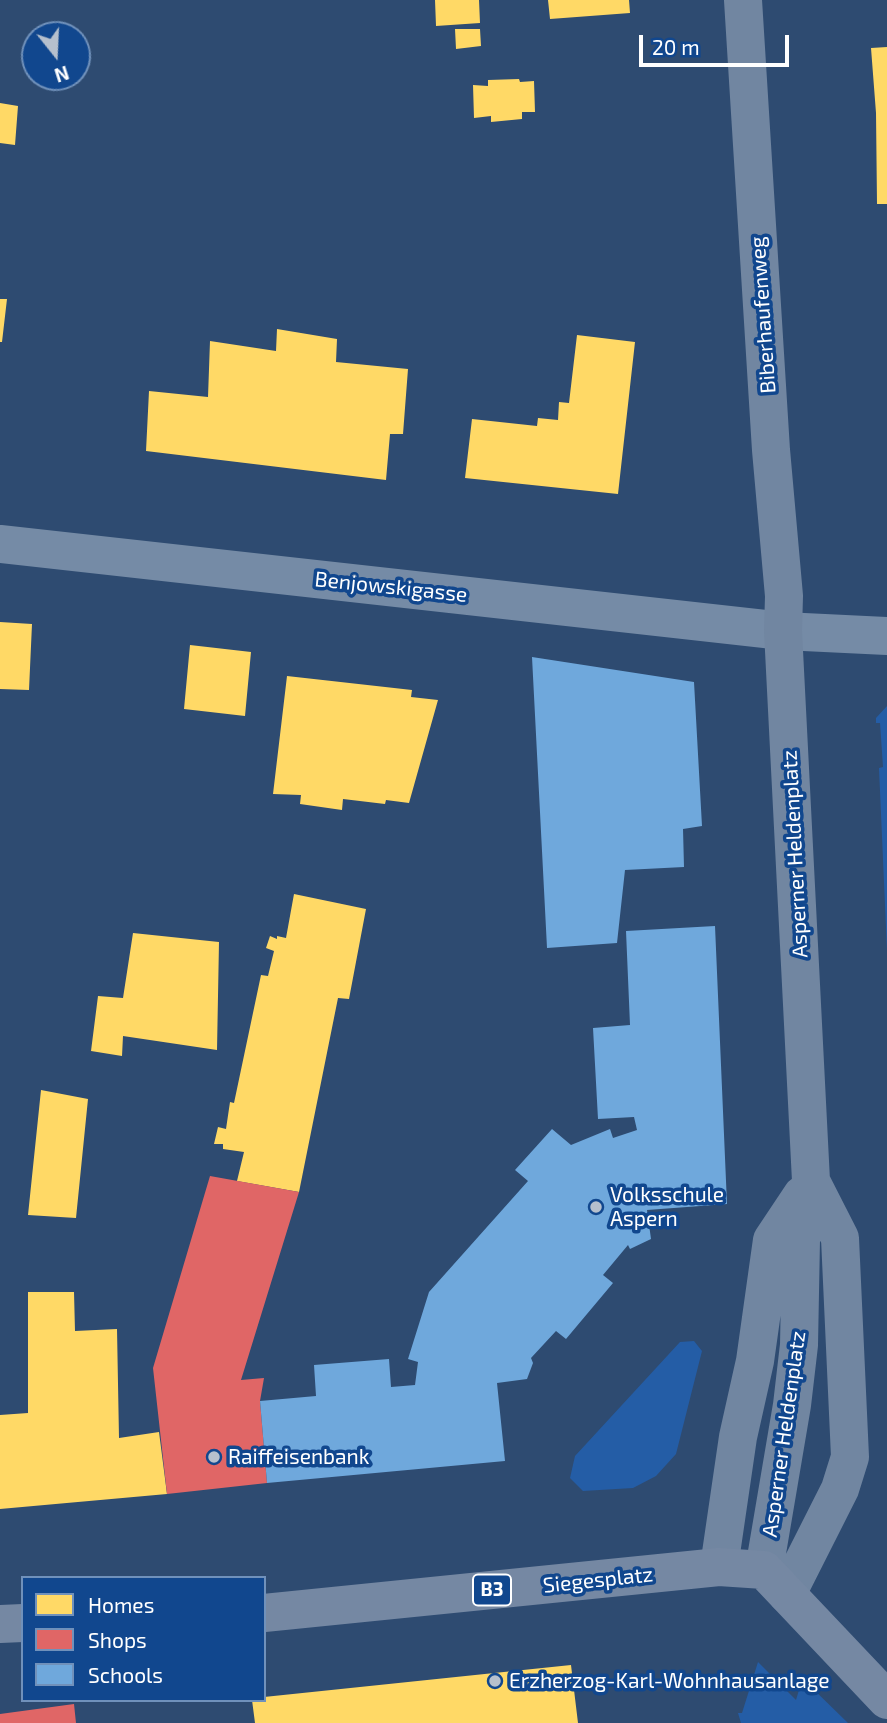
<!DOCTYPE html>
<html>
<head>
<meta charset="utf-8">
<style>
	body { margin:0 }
	#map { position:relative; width:887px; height:1723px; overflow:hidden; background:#2e4b71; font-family:"Exo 2",sans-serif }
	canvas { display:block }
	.legend { position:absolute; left:21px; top:1576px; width:245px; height:126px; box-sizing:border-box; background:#11478e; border:2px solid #7091bb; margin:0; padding:9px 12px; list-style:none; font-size:21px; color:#fff }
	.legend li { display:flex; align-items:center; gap:14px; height:35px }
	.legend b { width:35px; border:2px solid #7091bb }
	.north { position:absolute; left:21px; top:21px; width:70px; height:70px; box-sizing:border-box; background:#11478e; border:2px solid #7091bb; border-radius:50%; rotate:162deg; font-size:19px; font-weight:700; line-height:28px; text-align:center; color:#fff }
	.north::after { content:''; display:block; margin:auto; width:24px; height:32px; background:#b6c0cd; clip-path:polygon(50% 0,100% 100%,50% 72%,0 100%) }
	.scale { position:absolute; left:639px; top:35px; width:150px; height:32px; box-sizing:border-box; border:4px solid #fff; border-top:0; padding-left:9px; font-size:21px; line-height:24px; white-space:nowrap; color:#fff; -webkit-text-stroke:5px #11478e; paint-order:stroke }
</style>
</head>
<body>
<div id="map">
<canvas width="887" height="1723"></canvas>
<ul class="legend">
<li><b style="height:19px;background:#ffd966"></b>Homes</li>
<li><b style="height:19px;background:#e06666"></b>Shops</li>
<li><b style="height:19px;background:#6fa8dc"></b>Schools</li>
</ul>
<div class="north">N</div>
<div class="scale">20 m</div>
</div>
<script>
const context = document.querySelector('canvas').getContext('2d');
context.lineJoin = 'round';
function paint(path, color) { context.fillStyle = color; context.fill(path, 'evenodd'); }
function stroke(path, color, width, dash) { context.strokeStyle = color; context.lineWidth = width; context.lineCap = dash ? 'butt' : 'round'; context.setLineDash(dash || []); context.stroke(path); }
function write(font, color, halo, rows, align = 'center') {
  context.font = font + ' "Exo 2",sans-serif'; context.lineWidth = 7; context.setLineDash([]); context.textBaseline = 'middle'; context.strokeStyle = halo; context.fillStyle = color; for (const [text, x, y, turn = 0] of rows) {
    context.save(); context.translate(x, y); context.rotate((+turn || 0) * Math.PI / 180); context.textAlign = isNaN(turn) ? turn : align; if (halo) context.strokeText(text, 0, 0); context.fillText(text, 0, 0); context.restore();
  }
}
const green = new Path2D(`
	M887,706V951L879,768L883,767L880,723H876V718Z
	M694,1341L702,1351L676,1454L656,1476L633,1488L583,1491L570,1478L575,1456L680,1342Z
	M758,1662L796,1700L799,1690L806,1682L848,1723H741L738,1713H742Z`);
const homes = new Path2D(`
	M435,0H479L480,23L436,26Z
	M548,0H629L630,13L550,19Z
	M455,29H480L481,46L456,49Z
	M887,47V204H877L876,113L871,48Z
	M519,79L520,82L534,81L535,112H522V119L491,122V116L474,118L473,85L488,86V80Z
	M0,103L18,106L15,145L0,143Z
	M0,299H7L2,342H0Z
	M277,329L337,339L336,362L408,369L403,434H390L386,480L146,451L149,391L208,397L210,341L276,351Z
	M577,335L635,342L618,494L465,478L472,419L537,426L538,418L558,420L559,402L569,403Z
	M0,622L32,624L29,690L0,689Z
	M190,645L251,652L245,716L184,709Z
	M287,676L412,690L411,697L438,700L409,803L386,800L385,804L343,799L342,810L300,804L301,795L273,794Z
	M294,894L366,909L349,999L338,998L299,1192L237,1181L244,1152L223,1149V1144H214L218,1127L226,1129L230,1102L234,1103L261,975L268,976L274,951L266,948L270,936L277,939V936L286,938Z
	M133,933L219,942L217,1050L123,1036L122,1056L91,1051L98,996L123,998Z
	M41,1090L88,1099L76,1218L28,1215Z
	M28,1292H74L75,1331L117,1329L119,1438L159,1432L167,1494L0,1509V1415L28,1413Z
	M571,1665L578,1723H255L252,1700H264V1697Z`);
const shops = new Path2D(`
	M210,1176L299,1192L241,1380L264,1378L260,1401L267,1483L167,1494L153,1368Z
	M74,1704L76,1723H0V1714Z`);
const schools = new Path2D(`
	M532,657L694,682L702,826L683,829L684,867L625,870L617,943L547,948Z
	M715,926L727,1204L647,1210L651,1239L630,1249L628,1245L603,1275L613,1283L566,1339L556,1331L531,1358L533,1363L527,1379L497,1383L505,1461L267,1483L260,1401L316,1396L314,1365L389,1359L391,1387L415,1385L418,1362L408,1359L429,1292L528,1181L515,1170L552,1129L571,1145L610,1129L613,1138L637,1130L634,1117L598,1119L593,1028L630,1025L626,931Z`);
const minor = new Path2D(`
	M0,544L783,631`);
const tertiary = new Path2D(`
	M783,631L887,636`);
const secondary = new Path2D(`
	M743,0L771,450L784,596L783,631L811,1181L801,1240L799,1345L792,1405L764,1570
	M719,1567L738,1437L755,1361L772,1240L802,1195
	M787,1594L840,1489L850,1457L840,1238L811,1181`);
const primary = new Path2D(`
	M264,1613L719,1567L764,1570L887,1700
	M0,1624L23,1623`);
const markers = [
	[596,1207,7,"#b6c0cd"],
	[214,1457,7,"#b6c0cd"],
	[495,1681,7,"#b6c0cd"]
];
const shields = [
	[492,1590,38]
];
const shieldNames = [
	["B3",492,1590]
];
const streetNames = [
	["Biberhaufenweg",763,315,-94],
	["Benjowskigasse",391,587,6],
	["Asperner Heldenplatz",795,854,-93],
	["Asperner Heldenplatz",784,1434,-82],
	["Siegesplatz",598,1580,-6]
];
const poiNames = [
	["Volksschule",610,1195],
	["Aspern",610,1219],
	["Raiffeisenbank",228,1457],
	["Erzherzog-Karl-Wohnhausanlage",509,1681]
];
paint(green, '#245da6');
paint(homes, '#ffd966');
paint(shops, '#e06666');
paint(schools, '#6fa8dc');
stroke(minor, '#758ba6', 38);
stroke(tertiary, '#758ba6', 38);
stroke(secondary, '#7186a1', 38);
stroke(primary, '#7588a3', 38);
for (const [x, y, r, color] of markers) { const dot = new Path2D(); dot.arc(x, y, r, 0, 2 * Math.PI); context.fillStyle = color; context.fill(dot); stroke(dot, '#11478e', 2.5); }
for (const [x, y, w] of shields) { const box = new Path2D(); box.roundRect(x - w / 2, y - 15.5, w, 31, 5); context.fillStyle = '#11478e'; context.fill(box); stroke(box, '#fff', 2); }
write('bold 19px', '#fff', null, shieldNames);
write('21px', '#fff', '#11478e', streetNames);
write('21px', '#fff', '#11478e', poiNames, 'left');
</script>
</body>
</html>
